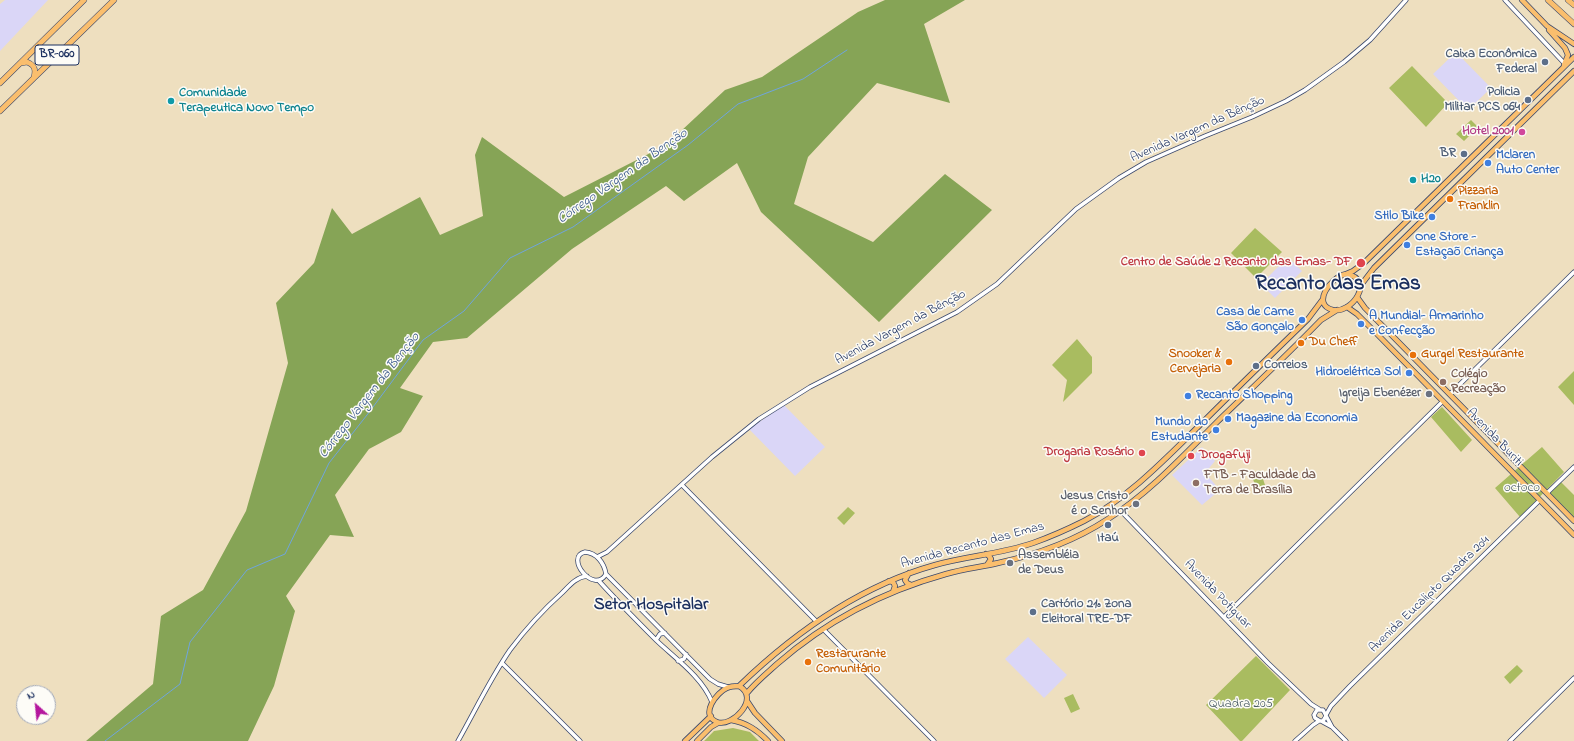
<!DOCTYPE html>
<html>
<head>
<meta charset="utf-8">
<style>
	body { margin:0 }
	#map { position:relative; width:1574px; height:741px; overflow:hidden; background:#eedfbf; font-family:"Indie Flower",sans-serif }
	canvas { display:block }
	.north { position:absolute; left:16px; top:685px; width:40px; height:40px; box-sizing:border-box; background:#fdfcf7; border:1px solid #a3aaba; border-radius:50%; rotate:333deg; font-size:11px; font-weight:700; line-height:16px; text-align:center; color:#1b2f5e }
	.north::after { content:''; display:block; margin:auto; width:14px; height:18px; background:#b5179e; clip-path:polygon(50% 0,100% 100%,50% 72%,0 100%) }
</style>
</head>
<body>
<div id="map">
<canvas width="1574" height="741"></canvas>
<div class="north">N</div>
</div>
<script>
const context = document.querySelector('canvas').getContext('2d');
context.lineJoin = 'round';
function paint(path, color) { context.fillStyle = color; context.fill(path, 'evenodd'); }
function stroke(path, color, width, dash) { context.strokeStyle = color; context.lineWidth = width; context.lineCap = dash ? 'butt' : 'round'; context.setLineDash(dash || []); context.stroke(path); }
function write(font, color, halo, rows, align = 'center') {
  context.font = font + ' "Indie Flower",sans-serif'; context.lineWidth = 3; context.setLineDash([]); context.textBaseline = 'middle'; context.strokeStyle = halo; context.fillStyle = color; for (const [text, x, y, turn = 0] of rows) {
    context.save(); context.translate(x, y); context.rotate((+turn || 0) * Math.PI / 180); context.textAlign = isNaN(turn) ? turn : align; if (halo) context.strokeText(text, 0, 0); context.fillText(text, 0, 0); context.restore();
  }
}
const built = new Path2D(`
	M5,0H48L0,51V4Z
	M1456,52L1491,88L1468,110L1433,74Z
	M1288,257L1302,271L1275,298L1261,284Z
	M784,405L825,447L795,476L749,429Z
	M1202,447L1215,461L1205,473L1220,490L1202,505L1172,475Z
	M1028,637L1067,675L1044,698L1005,659Z`);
const green = new Path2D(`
	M1412,66L1448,103L1426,127L1389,88Z
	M1471,120L1478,127L1464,141L1456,134Z
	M1255,228L1282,252L1256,278L1231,253Z
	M1077,339L1092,357V373L1063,402L1067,380L1052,365Z
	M1574,371V405L1558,387Z
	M1442,407L1472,440L1461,452L1431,417Z
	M1542,447L1564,472L1520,517L1495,488Z
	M1260,470L1265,485L1256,488L1251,473Z
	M1561,482L1574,495V518L1550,493Z
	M848,507L855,513L844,525L837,518Z
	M1256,656L1290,690L1242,741H1240L1206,705Z
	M1517,665L1523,671L1510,684L1504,677Z
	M1073,694L1080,709L1071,713L1064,698Z
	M733,728L750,732L759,741H704L714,731Z`);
const forest = new Path2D(`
	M885,0H965L924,24L950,103L877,83L808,157L794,204L873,242L945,174L992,210L879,322L761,212L737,163L684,201L666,186L572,249L467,338L433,342L400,388L423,396L401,432L369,449L335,495L354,537L330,535L286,596L295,611L274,686L248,741H86L153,684L161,616L203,590L246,511L288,363L276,303L314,263L332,208L352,234L420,197L440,235L483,216L475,155L482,137L564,197L666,145L725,90L762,77L858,12Z`);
const stream = new Path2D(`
	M105,741L180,684L190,642L247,570L285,554L329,463L367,415L423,340L464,311L510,258L573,227L688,145L738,104L803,79L847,50`);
const minor = new Path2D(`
	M1505,0L1565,64
	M1450,394L1574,272
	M682,485L816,621
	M1547,493L1574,467
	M1120,510L1268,663L1311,704L1319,709
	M585,552C597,553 604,563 606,574C594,595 564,557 585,552Z
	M597,557L607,552L712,457L759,419L810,387L957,312L997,284L1076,209L1119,178L1146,162L1205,136L1252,117L1286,101L1305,90L1344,62L1370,40L1406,0
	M606,574L710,679L718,684L728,687
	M599,581C617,601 637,621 657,641C676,659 702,677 712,702
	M1224,617L1443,401
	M823,629L934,741
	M656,640L660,634L665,633
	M678,661L684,659L686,654
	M502,663L580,741
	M1326,715L1331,706L1350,686L1539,501
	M1326,716L1323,721H1320L1315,718L1314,715L1317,710H1323L1332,727
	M1321,721L1332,727L1346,741
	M458,741C475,711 490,679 510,650C525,630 543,610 562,593C569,586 576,577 587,576
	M1295,741L1313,725L1319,721
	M1510,741L1574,678`);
const major = new Path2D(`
	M1522,0L1547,26L1574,44
	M1549,30L1565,48L1568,55L1564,65
	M1346,274L1353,271L1364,263L1574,57
	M1346,274C1376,279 1352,314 1333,310C1311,305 1330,277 1346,274Z
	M1361,285L1374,268L1574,71
	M1357,297L1365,308L1574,521
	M1347,307L1357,314L1379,336L1574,535
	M986,554L989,556L991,559L987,565
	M909,573L905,580L907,583L911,585
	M889,581L893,582L895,586L893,592
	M739,686C795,632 860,586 935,565C967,556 1001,554 1033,543C1050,537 1068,529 1084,521C1130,497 1167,457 1204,421C1238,387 1273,353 1308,319L1323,299
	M739,686C761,698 732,728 717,722C699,715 717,692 727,688C731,686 735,686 739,686Z
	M747,693C756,682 767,673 777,664C826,621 885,591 946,574C963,569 981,567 998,563C1035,555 1076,540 1108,519C1149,493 1182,457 1216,423C1251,389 1287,355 1321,320L1337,310
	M747,701L755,713L782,741
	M731,720C747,723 757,730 768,741
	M685,741L711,716
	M697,741L711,727L718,723`);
const highway = new Path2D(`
	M1548,0L1574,24
	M1568,0L1574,5
	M21,63L27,62C35,65 36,70 34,77
	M0,83L84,0
	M0,111L114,0`);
const markers = [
	[1545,62,4,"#5c6f8a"],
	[1528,100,4,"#5c6f8a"],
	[171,101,4,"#0f9aa8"],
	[1522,132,4,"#d1479c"],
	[1464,154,4,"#5c6f8a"],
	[1488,163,4,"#3f7fe0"],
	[1413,180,4,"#0f9aa8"],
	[1450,199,4,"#e8710a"],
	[1432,217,4,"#3f7fe0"],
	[1407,245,4,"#3f7fe0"],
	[1361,263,5,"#e0444e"],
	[1302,320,4,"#3f7fe0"],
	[1361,324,4,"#3f7fe0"],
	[1301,343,4,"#e8710a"],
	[1413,355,4,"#e8710a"],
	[1229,362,4,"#e8710a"],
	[1256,366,4,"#5c6f8a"],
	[1409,373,4,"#3f7fe0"],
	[1443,382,4,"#8d6e63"],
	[1429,394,4,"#6b7280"],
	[1188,396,4,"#3f7fe0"],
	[1228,419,4,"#3f7fe0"],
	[1216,430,4,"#3f7fe0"],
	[1142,453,4,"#e0444e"],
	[1191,456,4,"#e0444e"],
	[1196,483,4,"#8d6e63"],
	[1136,504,4,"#6b7280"],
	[1108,525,4,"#5c6f8a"],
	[1010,563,4,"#6b7280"],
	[1033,612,4,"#5c6f8a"],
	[808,662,4,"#e8710a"]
];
const shields = [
	[57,55,44]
];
const shieldNames = [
	["BR-060",57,55]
];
const serviceNames = [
	["Caixa Econômica",1537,55],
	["Federal",1537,70],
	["Policia",1520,93],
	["Militar PCS 064",1520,108],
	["BR",1456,154],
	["Correios",1264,366,"left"],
	["Itaú",1108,539,"center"],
	["Cartório 21ª Zona",1041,605,"left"],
	["Eleitoral TRE-DF",1041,620,"left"]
];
const cultureNames = [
	["Comunidade",179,94],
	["Terapeutica Novo Tempo",179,109],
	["H20",1421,180]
];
const streetNames = [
	["Avenida Vargem da Bênção",1198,130,-24],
	["Avenida Vargem da Bênção",901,328,-28],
	["Avenida Buriti",1494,438,46],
	["Avenida Recanto das Emas",973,546,-15],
	["Avenida Potiguar",1217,595,46],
	["Avenida Eucalipto Quadra 204",1430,595,-44]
];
const hotelNames = [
	["Hotel 2001",1514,132]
];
const shopNames = [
	["Mclaren",1496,156],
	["Auto Center",1496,171],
	["Stilo Bike",1424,217,"right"],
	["One Store -",1415,238],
	["Estaçaõ Criança",1415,253],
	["Casa de Carne",1294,313,"right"],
	["São Gonçalo",1294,328,"right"],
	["A Mundial- Armarinho",1369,317],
	["e Confecção",1369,332],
	["Hidroelétrica Sol",1401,373,"right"],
	["Recanto Shopping",1196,396],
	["Magazine da Economia",1236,419],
	["Mundo do",1208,423,"right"],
	["Estudante",1208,438,"right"]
];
const foodNames = [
	["Pizzaria",1458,192],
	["Franklin",1458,207],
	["Du Cheff",1309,343],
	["Snooker &",1221,355,"right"],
	["Cervejaria",1221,370,"right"],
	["Gurgel Restaurante",1421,355],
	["Restarurante",816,655],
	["Comunitário",816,670]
];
const healthNames = [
	["Centro de Saúde 2 Recanto das Emas- DF",1352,263],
	["Drogaria Rosário",1134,453],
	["Drogafuji",1199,456,"left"]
];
const educationNames = [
	["Colégio",1451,375],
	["Recreação",1451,390],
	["FTB - Faculdade da",1204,476],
	["Terra de Brasília",1204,491]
];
const worshipNames = [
	["Igreija Ebenézer",1421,394],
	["Jesus Cristo",1128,497],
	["é o Senhor",1128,512],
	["Assembléia",1018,556,"left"],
	["de Deus",1018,571,"left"]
];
const parkNames = [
	["octoco",1522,489],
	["Quadra 205",1241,705]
];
const waterNames = [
	["Córrego Vargem da Benção",623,177,-35],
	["Córrego Vargem da Benção",370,396,-52]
];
const districtNames = [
	["Setor Hospitalar",651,606]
];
const townNames = [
	["Recanto das Emas",1338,286]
];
paint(built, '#dad6f7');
paint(green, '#a9bc60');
paint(forest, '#86a456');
stroke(stream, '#6fa5dd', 1);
stroke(minor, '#3b496d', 5);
stroke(major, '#3b496d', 6);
stroke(highway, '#3b496d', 6);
stroke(minor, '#fff', 3.5);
stroke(major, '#fabe6d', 4.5);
stroke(highway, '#fabe6d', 5);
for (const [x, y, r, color] of markers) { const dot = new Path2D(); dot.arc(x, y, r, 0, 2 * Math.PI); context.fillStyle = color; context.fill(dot); stroke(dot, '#fdfcf7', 1.5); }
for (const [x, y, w] of shields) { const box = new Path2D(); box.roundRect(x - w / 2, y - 10, w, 20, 3); context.fillStyle = '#fdfcf7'; context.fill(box); stroke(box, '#1b2f5e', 1); }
write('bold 12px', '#1b2f5e', null, shieldNames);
write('bold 13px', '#4e5e75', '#fdfcf7', serviceNames, 'right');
write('bold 13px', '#0d838f', '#fdfcf7', cultureNames, 'left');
write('13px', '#1b2f5e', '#fdfcf7', streetNames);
write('bold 13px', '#b23c85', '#fdfcf7', hotelNames, 'right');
write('bold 13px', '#366cbe', '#fdfcf7', shopNames, 'left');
write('bold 13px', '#c56008', '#fdfcf7', foodNames, 'left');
write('bold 13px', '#be3a42', '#fdfcf7', healthNames, 'right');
write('bold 13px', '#785e54', '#fdfcf7', educationNames, 'left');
write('bold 13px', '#5b616d', '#fdfcf7', worshipNames, 'right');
write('13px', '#46595f', '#fdfcf7', parkNames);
write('italic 14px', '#38588a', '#fdfcf7', waterNames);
write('bold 17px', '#1b2f5e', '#fdfcf7', districtNames);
write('bold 21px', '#1b2f5e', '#fdfcf7', townNames);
</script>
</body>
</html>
